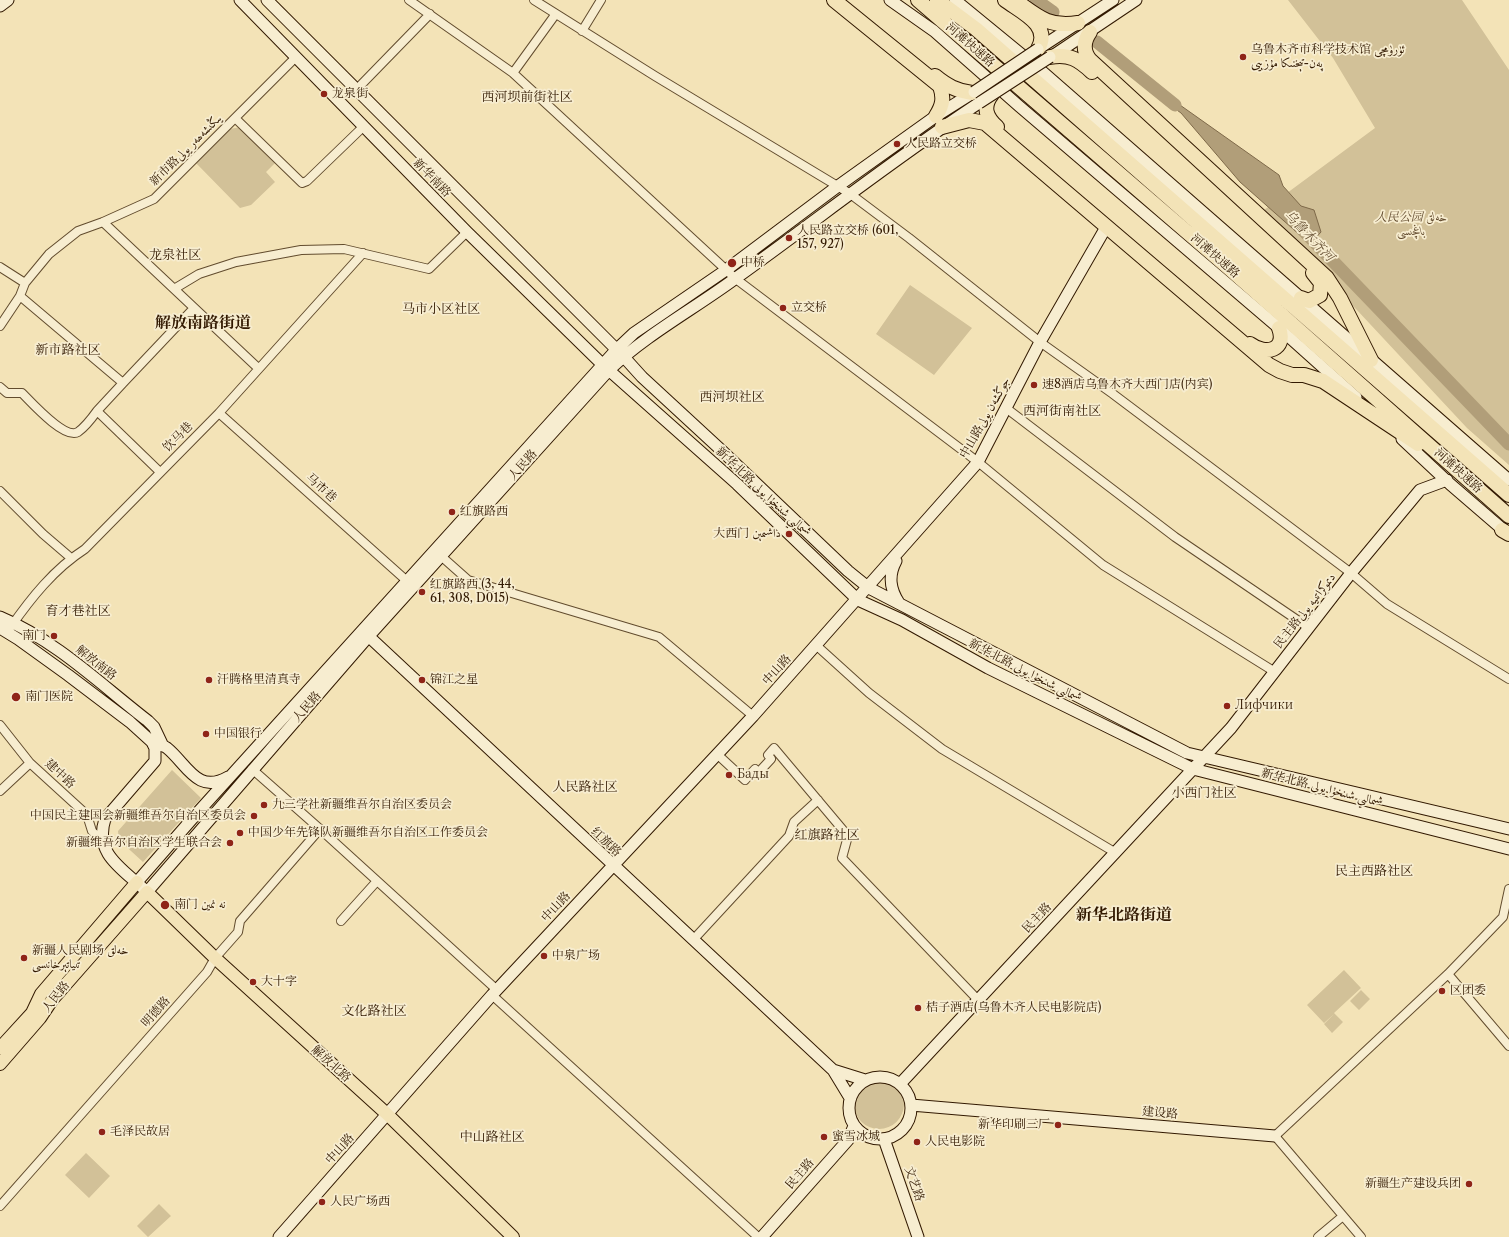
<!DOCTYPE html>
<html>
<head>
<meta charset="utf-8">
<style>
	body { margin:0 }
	canvas { display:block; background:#f3e3b7 }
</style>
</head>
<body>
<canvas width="1509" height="1237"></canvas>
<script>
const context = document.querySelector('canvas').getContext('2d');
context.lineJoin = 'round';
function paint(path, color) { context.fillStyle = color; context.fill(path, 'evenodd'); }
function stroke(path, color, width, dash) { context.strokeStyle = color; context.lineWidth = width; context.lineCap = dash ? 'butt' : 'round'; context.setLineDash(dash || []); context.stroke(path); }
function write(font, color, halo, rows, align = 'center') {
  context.font = font + ' "Libre Caslon Text",Amiri,"Noto Serif SC",serif'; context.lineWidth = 3.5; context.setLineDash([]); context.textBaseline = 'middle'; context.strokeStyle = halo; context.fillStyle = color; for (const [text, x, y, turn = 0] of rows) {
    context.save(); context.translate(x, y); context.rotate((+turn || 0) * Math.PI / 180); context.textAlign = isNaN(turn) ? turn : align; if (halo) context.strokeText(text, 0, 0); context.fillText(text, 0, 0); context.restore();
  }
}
const green = new Path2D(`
	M1288,0H1462L1509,70V465L1467,428L1356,309L1260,213L1375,128L1333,58Z
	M241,127L276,162L266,172L275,182L251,205L240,208L195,162L230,129Z
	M910,285L972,328L934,375L876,334Z
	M172,770L201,798L143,862L119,840L118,831Z
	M1344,970L1361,988L1334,1013L1343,1022L1332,1033L1324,1024L1334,1014L1324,1023L1307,1005Z
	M1361,990L1370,999L1359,1010L1350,1001Z
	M854 1104a25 25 0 1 1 50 0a25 25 0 1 1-50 0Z
	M86,1153L110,1176L89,1198L65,1175Z
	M159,1204L171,1216L148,1237L137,1226Z`);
const water = new Path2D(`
	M1163,93L1279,175L1283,186L1301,206L1314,210L1321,232L1310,244L1240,182L1181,113L1159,97Z`);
const river = new Path2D(`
	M1036,0L1053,12
	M1097,42L1175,105
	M1302,229L1509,444`);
const street = new Path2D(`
	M409,0L513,73L736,279L978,462L1103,565L1275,672
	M534,0L655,76L849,193L909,238L1040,342L1113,394L1351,573L1387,604L1509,679
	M582,31L601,0
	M513,73L555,15
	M356,90L430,14
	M235,118L302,183L307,181L364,126
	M103,222L258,368
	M0,267L25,283
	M174,289L199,274L236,262L301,250L344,249L429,269L467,232
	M20,296L123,383L194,308
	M0,326L20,296L25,283L49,254L78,231L103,222L154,199L296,57
	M123,383L97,411L160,472
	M0,387L7,393H22C31,402 65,440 78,432C85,427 92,418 97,411
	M1006,408L1175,537L1309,628
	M219,413L407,581
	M0,491L43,534L71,558
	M441,556L468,580L659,637L753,716
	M10,628C31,598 54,569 85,549L219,413L363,253
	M817,646L869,693L942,749L1116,853
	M0,725L30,763L87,815L92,831L102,841
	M718,755L745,780L755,769L758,773L771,759L768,755L774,748L848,836L842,858L978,1000
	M252,769L320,829L497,990
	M0,791L30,763
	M341,921L377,881
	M693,940L789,836L794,822L818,800
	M1448,974L1509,1046
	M492,995L758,1237
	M0,1206L207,972L215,958L238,932L240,921L320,829
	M1318,1237L1343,1216
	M1361,1237L1275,1136L1448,974L1503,917L1509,889`);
const secondary = new Path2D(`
	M240,0L467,232L603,365L737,484L858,600L902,620L988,668L1193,769L1509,849
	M267,0L623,356L642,377L720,449L848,571L869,588L1187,753L1509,829
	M890,0L934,31L1019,106L1279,328L1356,397
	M955,0L1038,68L1509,480
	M0,6L8,0
	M1038,49L1113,0
	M1051,57L1136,0
	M1402,439L1450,484L1508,534
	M896,561C888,576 890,589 899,603
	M0,617C57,641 100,684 148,721L154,727L163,746
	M0,628L18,639L68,675L130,722L152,742L155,748V761L105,819C93,855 125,870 147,892L368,637L609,370C647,334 694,309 736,278C817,220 895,158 979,103
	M364,632L833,1070L850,1098
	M156,742C160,744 164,746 167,748C187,764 197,795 228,777
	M137,882L199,811L616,350L634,333L726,270L838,186L936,116L974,92
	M833,1070L865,1080
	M849 1108a31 31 0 1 1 62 0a31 31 0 1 1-62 0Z
	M900,1084L1231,728L1351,573L1420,490L1447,480
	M911,1105L1275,1136
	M884,1139L918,1237
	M279,1237L492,995L753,716L978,462L1040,342L1105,229
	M762,1237L848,1140L854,1126`);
const primary = new Path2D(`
	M0,1048L32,1013L41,994L137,882
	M0,1064L40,1018L52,1000L147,892L215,958L388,1115L513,1237`);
const highway = new Path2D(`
	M834,0L940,86C944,98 943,105 936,116
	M918,0L1231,270L1509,516
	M937,0L976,29L1509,495
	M1005,0C1021,12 1052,25 1038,49
	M1015,0C1037,16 1049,28 1078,23
	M1090,32C1083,42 1083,51 1090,60L1327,278L1340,298L1371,360
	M1050,57C1069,53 1079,60 1092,72
	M935,76C947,86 957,91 972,93
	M992,94C982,107 986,117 997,127
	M942,127L969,120L985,123L1269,365L1280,371L1292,375H1304L1323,381L1418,444
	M1301,298L1309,301L1320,295L1321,283L1313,273
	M1250,344C1266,356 1287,350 1279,328
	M1502,530L1509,534`);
const secondaryBridge = new Path2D(`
	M974,92L1038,49
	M979,103L1050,57`);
const markers = [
	[1243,57,4,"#8f2418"],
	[324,94,4,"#8f2418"],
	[897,144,4,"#8f2418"],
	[789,238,4,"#8f2418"],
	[732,263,5,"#8f2418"],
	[783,308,4,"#8f2418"],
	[1034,385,4,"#8f2418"],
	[452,512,4,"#8f2418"],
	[789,534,4,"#8f2418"],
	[422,592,4,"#8f2418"],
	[54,636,4,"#8f2418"],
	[209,680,4,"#8f2418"],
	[422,680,4,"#8f2418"],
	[16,697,5,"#8f2418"],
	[1227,706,4,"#8f2418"],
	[206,734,4,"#8f2418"],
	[729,775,4,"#8f2418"],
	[264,805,4,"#8f2418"],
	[254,816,4,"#8f2418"],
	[240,833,4,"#8f2418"],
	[230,843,4,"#8f2418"],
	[165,905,5,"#8f2418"],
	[544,956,4,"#8f2418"],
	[24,958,4,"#8f2418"],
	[253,982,4,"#8f2418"],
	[1442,991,4,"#8f2418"],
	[918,1008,4,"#8f2418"],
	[1058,1125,4,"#8f2418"],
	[102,1132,4,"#8f2418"],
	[824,1137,4,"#8f2418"],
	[917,1142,4,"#8f2418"],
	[1469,1184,4,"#8f2418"],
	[322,1202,4,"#8f2418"]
];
const streetNames = [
	["河滩快速路",970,45,41],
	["新市路يىڭىشەھەر يولى",186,150,-45],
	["新华南路",432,178,46],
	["河滩快速路",1215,256,41],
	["中山路جوڭشەن يولى",985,418,-61],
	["饮马巷",178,437,-45],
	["人民路",523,465,-48],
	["河滩快速路",1458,471,42],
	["马市巷",321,488,42],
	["新华北路 شىمالىي شىنخۇا يولى",763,492,43],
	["民主路دىموكراتىيە يولى",1305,611,-52],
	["解放南路",96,663,38],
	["中山路",777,670,-48],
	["新华北路 شىمالىي شىنخۇا يولى",1025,671,27],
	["人民路",307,707,-49],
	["建中路",60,774,43],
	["新华北路 شىمالىي شىنخۇا يولى",1322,788,14],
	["红旗路",606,842,43],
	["中山路",556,907,-47],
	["民主路",1037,918,-47],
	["人民路",56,997,-52],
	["明德路",156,1012,-48],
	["解放北路",331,1064,42],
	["建设路",1160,1113,5],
	["中山路",340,1149,-48],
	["民主路",800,1174,-49],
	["文艺路",914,1184,71]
];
const poiNames = [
	["乌鲁木齐市科学技术馆 ئۈرۈمچى",1251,50],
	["پەن-تېخنىكا مۇزېيى",1251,64],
	["龙泉街",332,94],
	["人民路立交桥",905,144],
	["人民路立交桥 (601,",797,231],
	["157, 927)",797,245],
	["中桥",741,263],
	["立交桥",791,308],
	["速8酒店乌鲁木齐大西门店(内宾)",1042,385],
	["红旗路西",460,512],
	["大西门 داشىمېن",781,534,"right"],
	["红旗路西 (3, 44,",430,585],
	["61, 308, D015)",430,599],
	["南门",46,636,"right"],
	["汗腾格里清真寺",217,680],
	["锦江之星",430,680],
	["南门医院",25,697],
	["Лифчики",1235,706],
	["中国银行",214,734],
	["Бады",737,775],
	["九三学社新疆维吾尔自治区委员会",272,805],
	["中国民主建国会新疆维吾尔自治区委员会",246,816,"right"],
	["中国少年先锋队新疆维吾尔自治区工作委员会",248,833],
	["新疆维吾尔自治区学生联合会",222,843,"right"],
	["南门 نە نمين",174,905],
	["新疆人民剧场 خەلق",32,951],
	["تىياتېرخانىسى",32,965],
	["中泉广场",552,956],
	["大十字",261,982],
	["区团委",1450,991],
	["桔子酒店(乌鲁木齐人民电影院店)",926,1008],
	["新华印刷三厂",1050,1125,"right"],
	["毛泽民故居",110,1132],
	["蜜雪冰城",832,1137],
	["人民电影院",925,1142],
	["新疆生产建设兵团",1461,1184,"right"],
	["人民广场西",330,1202]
];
const parkNames = [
	["人民公园 خەلق",1411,218],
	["باغچىسى",1411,232]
];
const neighbourhoodNames = [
	["西河坝前街社区",527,97],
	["龙泉社区",175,255],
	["马市小区社区",441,309],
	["新市路社区",68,350],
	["西河坝社区",732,397],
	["西河街南社区",1062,411],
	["育才巷社区",78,611],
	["人民路社区",585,787],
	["小西门社区",1204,793],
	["红旗路社区",827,835],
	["民主西路社区",1374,871],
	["文化路社区",374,1011],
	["中山路社区",492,1137]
];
const waterNames = [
	["乌鲁木齐河",1309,236,46]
];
const districtNames = [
	["解放南路街道",203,323],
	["新华北路街道",1124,915]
];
paint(green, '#d2c198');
paint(water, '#b19e79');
stroke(water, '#7e6949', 1);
stroke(river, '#b19e79', 13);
stroke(street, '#624c2e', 10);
stroke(secondary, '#321901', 13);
stroke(primary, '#321901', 14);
stroke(highway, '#321901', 16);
stroke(street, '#f7edd0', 8);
stroke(secondary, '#f7edd0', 11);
stroke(primary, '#f3e3b7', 12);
stroke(highway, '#f3e3b7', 14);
stroke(secondaryBridge, '#321901', 13, []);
stroke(secondaryBridge, '#f7edd0', 11);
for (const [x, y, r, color] of markers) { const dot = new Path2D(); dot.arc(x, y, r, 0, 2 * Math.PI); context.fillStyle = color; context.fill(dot); stroke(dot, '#f7edd0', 1.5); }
write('12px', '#321901', '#f7edd0', streetNames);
write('12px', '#321901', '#f7edd0', poiNames, 'left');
write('italic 12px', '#624b2e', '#f7edd0', parkNames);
write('13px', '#321901', '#f7edd0', neighbourhoodNames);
write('italic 13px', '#654e31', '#f7edd0', waterNames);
write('bold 16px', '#321901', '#f7edd0', districtNames);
</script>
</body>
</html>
